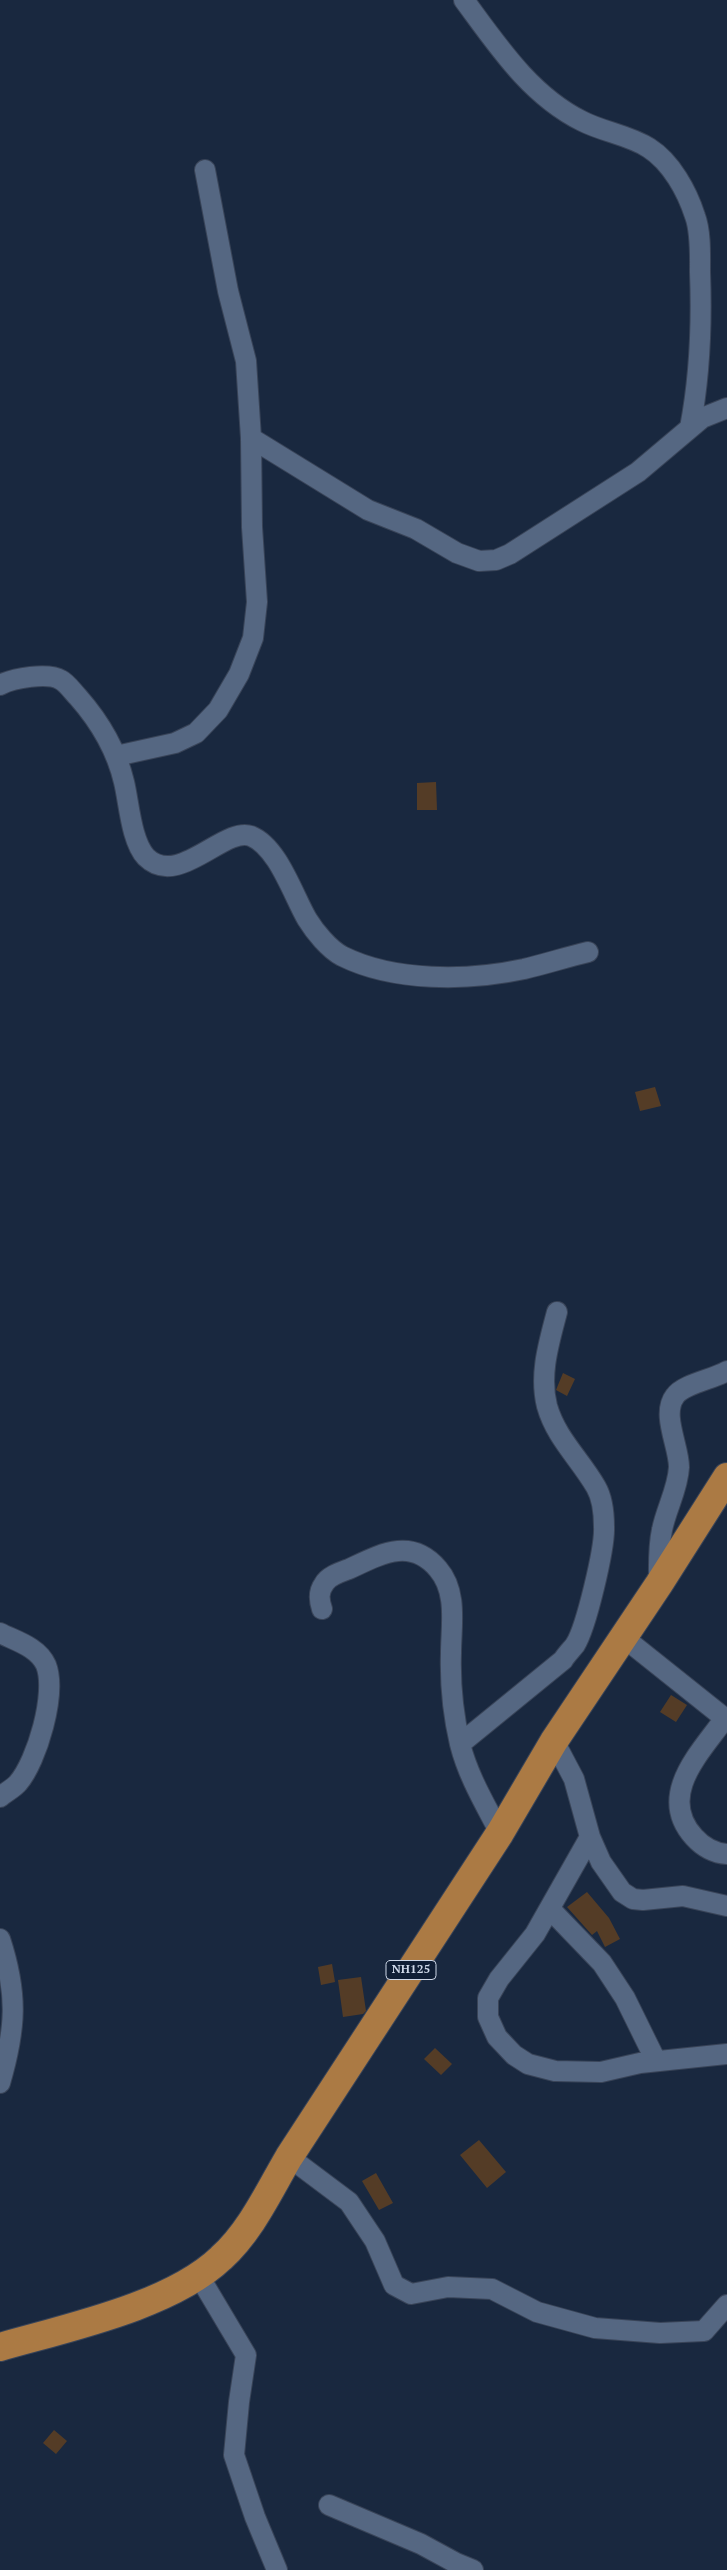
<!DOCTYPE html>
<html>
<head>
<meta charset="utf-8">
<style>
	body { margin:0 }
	canvas { display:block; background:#19283f }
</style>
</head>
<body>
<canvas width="727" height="2570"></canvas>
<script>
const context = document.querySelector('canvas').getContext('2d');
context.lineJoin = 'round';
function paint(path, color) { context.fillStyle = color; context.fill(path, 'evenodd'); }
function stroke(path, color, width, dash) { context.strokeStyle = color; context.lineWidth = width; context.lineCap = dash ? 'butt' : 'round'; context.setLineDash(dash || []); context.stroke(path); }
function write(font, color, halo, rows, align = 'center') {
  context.font = font + ' "PT Serif",serif'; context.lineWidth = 4; context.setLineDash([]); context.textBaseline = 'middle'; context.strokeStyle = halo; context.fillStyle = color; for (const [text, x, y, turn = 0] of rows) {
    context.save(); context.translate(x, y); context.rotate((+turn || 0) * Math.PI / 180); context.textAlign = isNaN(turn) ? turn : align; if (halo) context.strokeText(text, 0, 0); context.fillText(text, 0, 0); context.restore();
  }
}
const building = new Path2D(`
	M436,782L437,810H417V783Z
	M655,1087L661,1106L640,1111L635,1092Z
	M563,1373L575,1379L567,1396L556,1390Z
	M671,1695L687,1705L676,1722L660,1712Z
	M587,1892L609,1918L620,1939L605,1947L597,1931L592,1935L567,1907Z
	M332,1964L335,1982L321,1985L318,1967Z
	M361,1977L366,2011L363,2014L343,2017L338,1980Z
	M435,2048L452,2064L441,2075L424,2059Z
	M479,2140L506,2172L487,2188L460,2155Z
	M376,2173L393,2203L379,2210L362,2181Z
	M54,2430L67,2441L56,2454L43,2443Z`);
const minor = new Path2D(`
	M464,0C498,46 530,95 582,121C603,132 629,135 649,148C671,162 687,191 695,216C701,232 700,255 700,272C702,324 700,376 690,428
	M251,438L368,510L416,529L457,553L479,561L496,560L510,554L638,472L702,418L727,408
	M0,685C13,678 48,672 61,680C67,683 73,692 78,697C100,722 116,748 124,782C129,802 131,841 146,857C178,889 224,826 251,836C278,847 293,895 307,919C315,932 329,949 342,956C394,982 468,981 524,969C545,964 567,957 588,952
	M116,756L175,743L196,733L218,710L239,674L253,638L257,602L252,527L251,438L246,361L228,291L205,170
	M659,1584C659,1566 658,1548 662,1530C666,1509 678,1489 679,1467C679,1446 661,1414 675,1396C683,1384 714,1379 727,1371
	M322,1609C319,1600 318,1592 324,1584C328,1576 341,1572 349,1569C381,1554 411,1537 438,1569C458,1592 451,1626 451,1653C450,1684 453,1714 460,1744C468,1776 485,1804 500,1833
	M0,1633C16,1641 38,1647 46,1665C57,1693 37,1761 18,1783C14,1788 6,1792 0,1797
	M623,1637L727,1720
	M725,1718C701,1752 656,1795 694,1837C703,1847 713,1853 727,1854
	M554,1741L574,1779L590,1837L601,1862L622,1892L633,1899L643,1900L683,1896L727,1906
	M460,1744L563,1660C566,1655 571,1650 575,1645C586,1628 605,1548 604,1527C604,1514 603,1499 596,1487C580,1459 556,1438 547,1406C539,1374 549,1343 557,1312
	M590,1837L535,1934L499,1979L488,1998V2017L497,2037L514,2055L528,2064L555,2071L601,2072L640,2063L727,2054
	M550,1909L602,1963L625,1998L656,2061
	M0,1939C18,1994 16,2028 0,2083
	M289,2157L349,2202L375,2241L394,2285L411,2294L448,2287L492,2289L537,2312L595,2328L660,2333L704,2331L727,2305
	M199,2276L246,2355L239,2402L234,2455L255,2517L277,2570
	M329,2505L421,2544L456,2563L473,2570`);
const highway = new Path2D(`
	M0,2347C66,2328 171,2306 221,2258C251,2231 269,2191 289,2157L500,1833L554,1741L659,1584L727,1477`);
const shields = [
	[411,1970,50]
];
const shieldNames = [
	["NH125",411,1970]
];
paint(building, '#543c26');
stroke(minor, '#394458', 22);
stroke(highway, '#394458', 30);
stroke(minor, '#556782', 20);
stroke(highway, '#ab7a44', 28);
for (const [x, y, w] of shields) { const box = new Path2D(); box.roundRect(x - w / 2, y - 9.5, w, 19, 4); context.fillStyle = '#0f1e35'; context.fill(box); stroke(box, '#ced8e8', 1); }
write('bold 12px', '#ced8e8', null, shieldNames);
</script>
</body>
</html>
